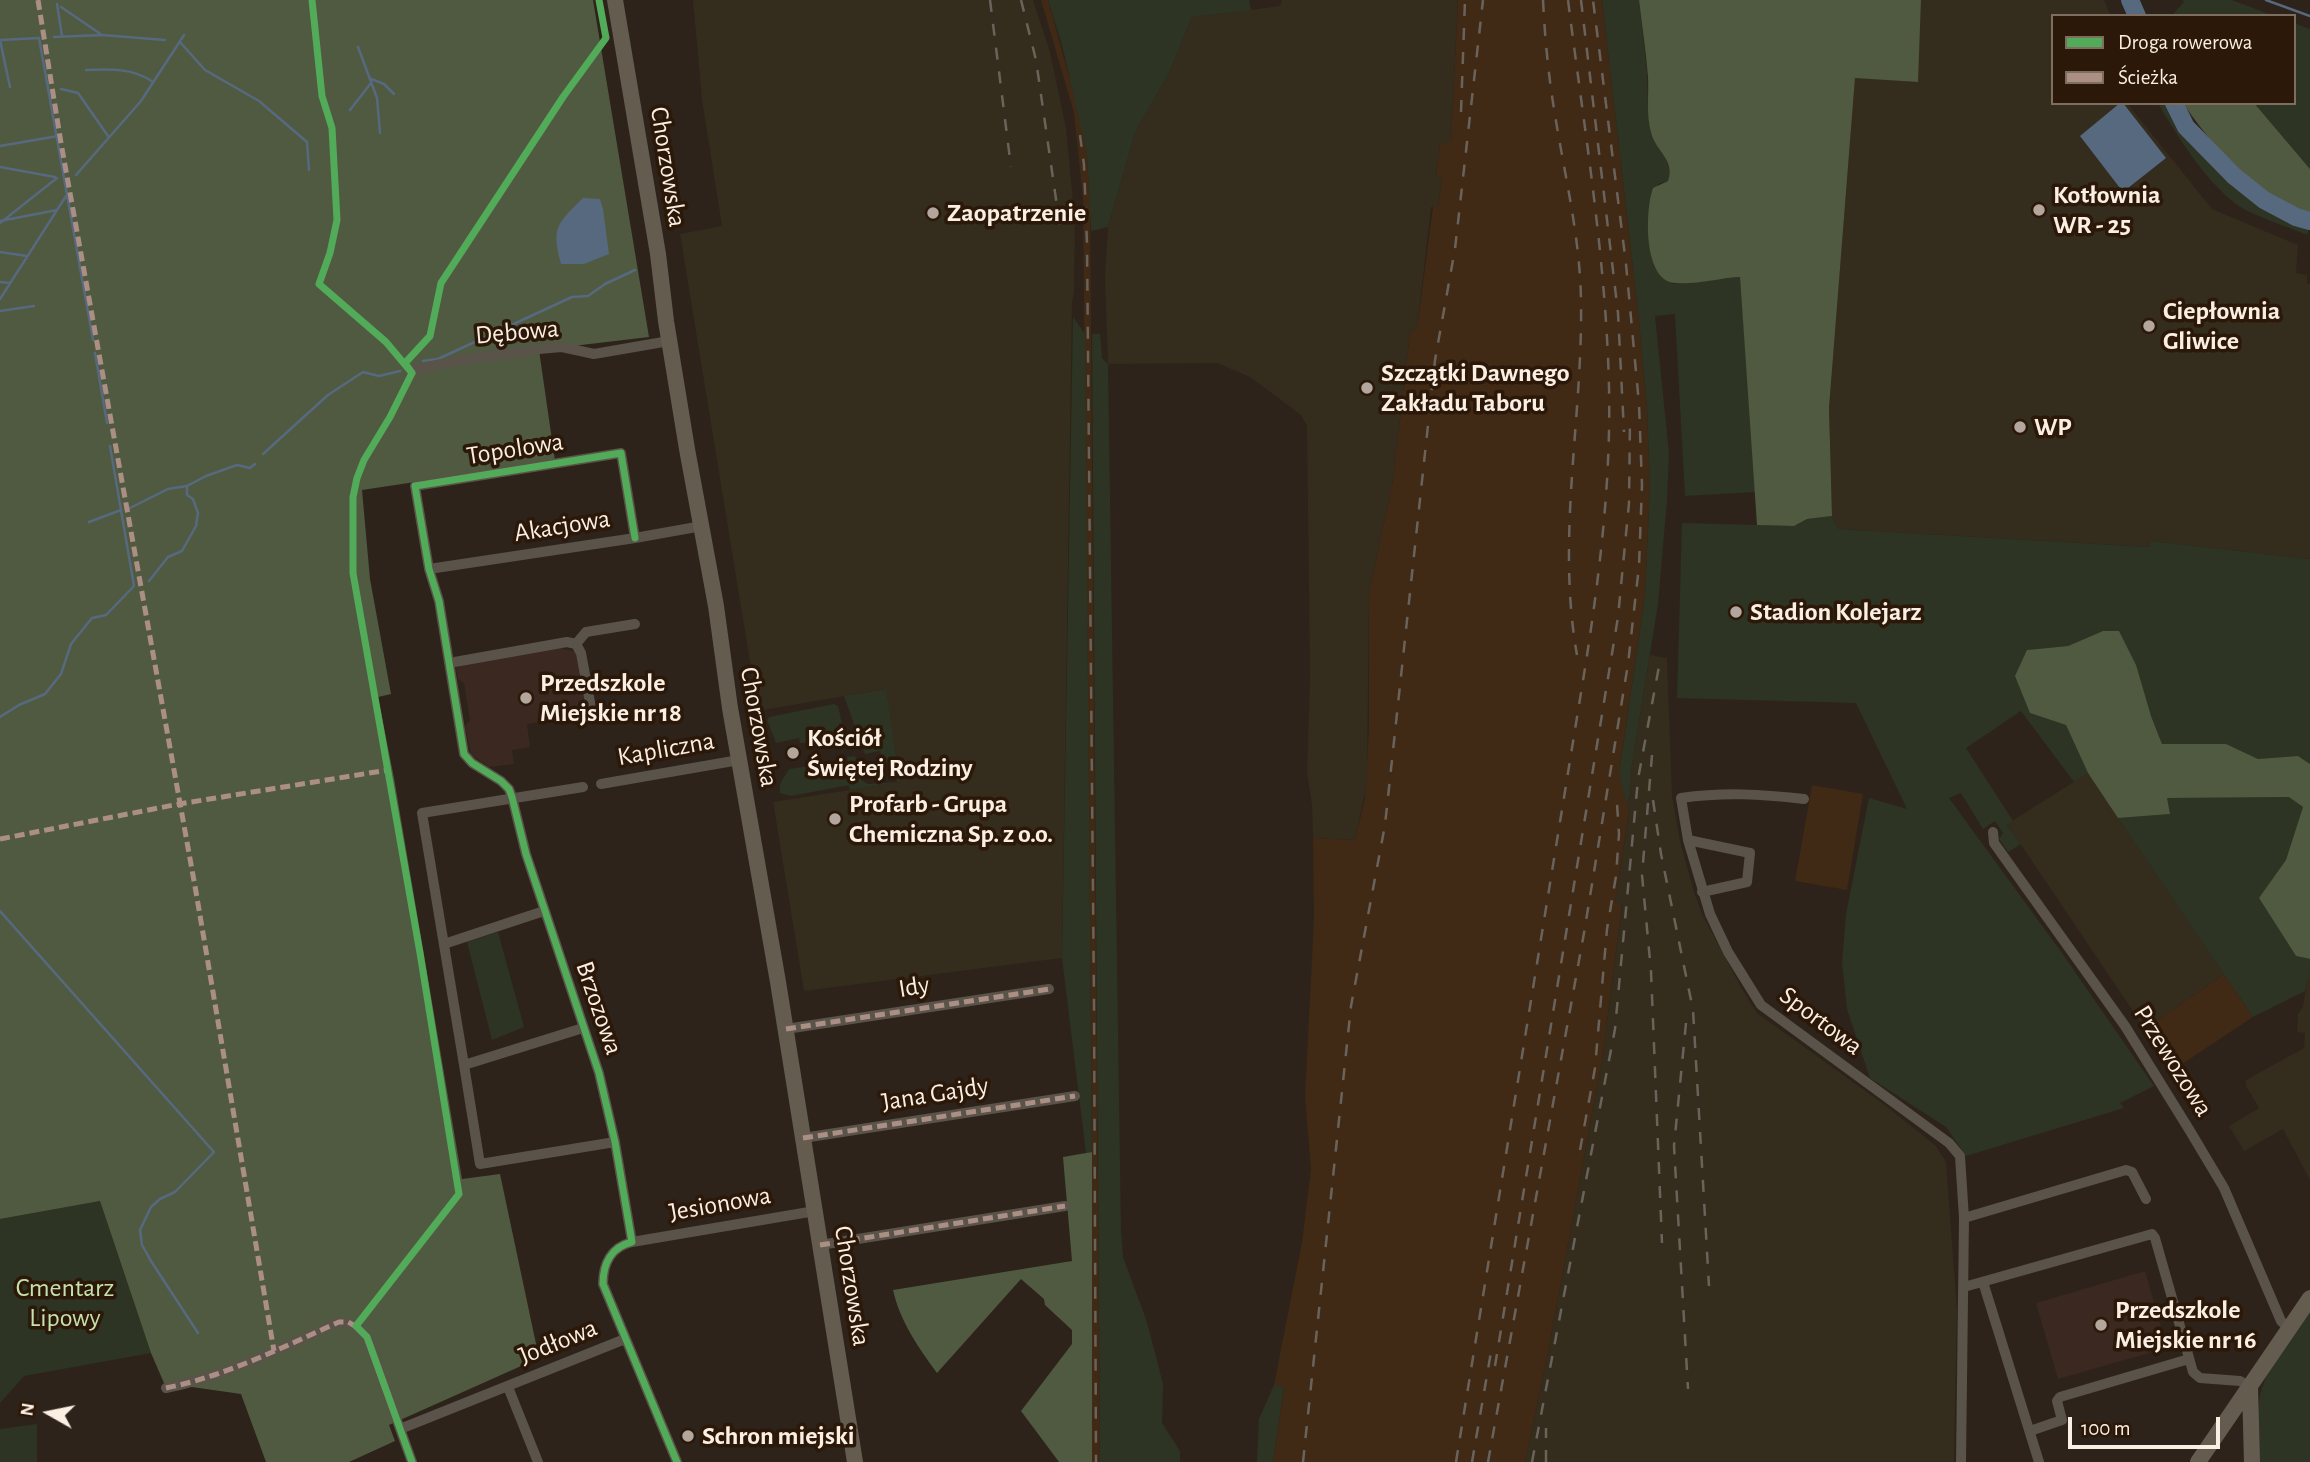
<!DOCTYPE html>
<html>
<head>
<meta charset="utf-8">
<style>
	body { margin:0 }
	#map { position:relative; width:2310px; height:1462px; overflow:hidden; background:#2d231a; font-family:"Alegreya Sans",sans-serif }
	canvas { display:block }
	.legend { position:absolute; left:2051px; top:14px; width:245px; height:91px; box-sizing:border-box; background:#2b1808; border:2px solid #7e6e60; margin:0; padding:9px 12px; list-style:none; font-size:21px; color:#fbeee3 }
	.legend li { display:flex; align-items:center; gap:14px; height:35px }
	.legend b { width:35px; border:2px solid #7e6e60 }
	.north { position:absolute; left:14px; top:1378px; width:70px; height:70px; -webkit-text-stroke:5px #2b1808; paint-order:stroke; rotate:279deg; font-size:19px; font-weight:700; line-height:28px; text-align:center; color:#fbeee3 }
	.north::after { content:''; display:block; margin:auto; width:24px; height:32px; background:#fbeee3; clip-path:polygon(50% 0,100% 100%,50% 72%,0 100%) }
	.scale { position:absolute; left:2068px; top:1417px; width:152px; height:32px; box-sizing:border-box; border:4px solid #fbeee3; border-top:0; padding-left:9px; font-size:21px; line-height:24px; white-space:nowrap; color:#fbeee3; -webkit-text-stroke:5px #2b1808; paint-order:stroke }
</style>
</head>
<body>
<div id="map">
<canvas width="2310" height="1462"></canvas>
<ul class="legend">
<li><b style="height:9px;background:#51ab58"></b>Droga rowerowa</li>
<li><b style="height:9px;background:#ac8f84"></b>Ścieżka</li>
</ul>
<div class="north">N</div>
<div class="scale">100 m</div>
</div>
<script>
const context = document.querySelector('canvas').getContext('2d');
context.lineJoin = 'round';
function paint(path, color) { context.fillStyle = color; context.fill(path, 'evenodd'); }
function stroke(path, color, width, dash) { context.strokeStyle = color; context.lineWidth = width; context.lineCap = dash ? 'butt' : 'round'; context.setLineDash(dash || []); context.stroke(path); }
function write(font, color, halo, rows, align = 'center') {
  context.font = font + ' "Alegreya Sans",sans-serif'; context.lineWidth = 7; context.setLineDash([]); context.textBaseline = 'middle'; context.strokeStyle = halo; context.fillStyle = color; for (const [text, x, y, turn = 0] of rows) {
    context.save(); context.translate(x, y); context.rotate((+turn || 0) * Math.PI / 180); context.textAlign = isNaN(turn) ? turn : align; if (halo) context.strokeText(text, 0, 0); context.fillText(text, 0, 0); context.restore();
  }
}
const built = new Path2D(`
	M1041,0H1048L1079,113L1087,154L1090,197L1100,1462H1092V1152L1083,198L1074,113Z
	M1458,0H1602L1638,310L1647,407L1650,485L1645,596L1620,766L1629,812L1615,902L1622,904L1602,1060L1548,1353L1525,1462H1273L1284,1388L1274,1385L1302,1242L1311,1169L1305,1097L1314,918L1313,838L1355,840L1365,798L1369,728V593L1393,480L1410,332L1417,329L1433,207H1438L1442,177L1436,176L1440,143L1451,141Z
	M1812,785L1863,794L1847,890L1795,881Z
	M2224,974L2253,1017L2173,1070L2145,1029Z`);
const industrial = new Path2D(`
	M693,0H1033L1050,52L1066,128L1075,222L1074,292L1072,303L1062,958L804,991L773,802L900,782L885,689L758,711L680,234L722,226L702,100Z
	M1282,0H1458L1451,142L1440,144L1436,176L1442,177L1438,207H1431L1417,330L1410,332L1393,480L1369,593L1367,784L1355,840L1313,838L1312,805L1307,773L1310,677L1307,426L1301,415L1250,377L1217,363L1108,364L1105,277L1108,227L1135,133L1170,71L1192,17L1280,6Z
	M1921,0H2104L2111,16H2053V103H2127L2212,209L2298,245L2296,273L2307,275V284H2310V559L2150,541L2149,547L1838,529L1832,516L1829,408L1855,77L1917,82Z
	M1650,655L1667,658L1672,795L1680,841L1694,892L1703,916L1742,989L1757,1013L1886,1106L1936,1146L1946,1162L1957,1310L1954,1462H1525L1548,1353L1602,1060L1622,905L1615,902L1629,813L1626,802L1630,796L1631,771Z
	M2088,773L2224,974L2145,1029L2007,824Z
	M2309,970H2310V1180L2283,1129L2244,1151L2229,1126L2259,1108L2246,1086V1080L2304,1048L2305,1033L2297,1032L2298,1014L2303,1006Z`);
const education = new Path2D(`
	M559,648L578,652L589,714L527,724L530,747L512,750L514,764L489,767L471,755L465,726L470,720L464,683L458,679L456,668L465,664Z
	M2145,1271L2167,1348L2058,1379L2036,1303Z`);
const green = new Path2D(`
	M1048,0H1249L1251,10L1192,17L1170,71L1135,133L1108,227L1091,231L1087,154L1062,45Z
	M1602,0H1639L1647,71L1648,105L1671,172L1668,181L1658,184L1673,284L1740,277L1756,492L1685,496L1675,314L1655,316L1669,453L1667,500L1658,604L1631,771L1630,796L1626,802L1619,774L1645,596L1650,485L1647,407L1638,310Z
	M2182,0H2232L2274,16H2171L2184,2Z
	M2294,23L2310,29V176V169L2254,103H2294Z
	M2158,103H2167L2182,129L2239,187L2274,212L2310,225L2307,235C2286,226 2262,219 2242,208C2210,188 2177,136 2158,103Z
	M1073,317L1085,334L1092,1152L1086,1153L1062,958Z
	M1092,334H1100L1102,358L1108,364L1121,1232L1123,1257L1147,1322L1163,1384L1162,1423L1180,1451V1462H1100Z
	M1832,516L1838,529L2149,547L2150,541L2310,559V764L2298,756L2258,759L2225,744H2162L2151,716L2103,631L2068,646L2027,650L2030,713L2066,725L2088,773L2074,782L2021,711L1966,748L2013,821L2007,825L2021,844L2008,852L1999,839L2003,833L1995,821L1983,829L1961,793L1949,798L2062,953L2154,1086L2120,1103L2124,1108L1966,1156L1946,1127L1870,1078L1847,1009L1842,963L1846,914L1869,798L1907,809L1856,703L1677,698L1682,523L1794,526L1807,519Z
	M886,689L900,782L850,790L849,785L791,796L780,793V784L789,769L845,761L851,780L847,757L855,756L861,780L868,784L897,782L894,762L882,763L880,751L865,754L844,696Z
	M834,704L838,706L842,723H839L840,732L811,736V743H800L799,738L776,743L767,720L769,717Z
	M2289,797L2303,807L2286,861L2259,898L2296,956L2310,959V970L2305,991L2253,1017L2118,818L2169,814L2166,798Z
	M498,932L524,1027L492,1040L467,942Z
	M100,1201L151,1353L24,1376L0,1403V1219Z
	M2310,1310V1462H2259C2258,1442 2255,1421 2259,1401C2265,1366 2290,1338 2310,1310Z
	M1274,1385L1284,1387L1273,1462H1257L1259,1419Z
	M37,1424V1462H0V1429Z`);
const forest = new Path2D(`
	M0,0H593L649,337L539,350L555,461L362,490L370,579L391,694L378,697L394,778L462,1179L500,1174L539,1358L389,1425L395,1441L349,1462H266L241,1394L164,1383L151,1353L100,1201L0,1219Z
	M1639,0H1921L1918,82L1855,78L1829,408L1832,516L1807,519L1794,526L1757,525L1740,277C1719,278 1696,285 1675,283C1643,281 1645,210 1653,188L1668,181C1676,160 1655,151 1651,132C1646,114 1649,95 1648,77C1646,51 1642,26 1639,0Z
	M2183,103H2254L2310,169V215C2298,210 2285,206 2274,199C2241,178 2205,136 2183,103Z
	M2103,631H2119L2136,665L2151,716L2162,744H2226L2258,759L2298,756L2310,764V959L2296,956L2259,898L2286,860L2303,807L2289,797L2167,798L2170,814L2118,818L2088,773L2066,725L2030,713L2015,676L2027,650L2068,646Z
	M1092,1152V1462H1059L1021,1411L1072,1344V1330L1045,1305L1044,1299L1021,1279L937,1373C918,1347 900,1321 893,1290L1072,1261L1063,1157Z`);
const water = new Path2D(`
	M2120,103H2123L2166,158L2123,192L2080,136Z
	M583,198L600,199L603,209L609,254L584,264H561C551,227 557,224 583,198Z`);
const stream = new Path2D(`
	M2266,0L2310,16
	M57,4L62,36
	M61,7L102,35
	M54,37L102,35L165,40
	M0,40L39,38L93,340
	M0,40L10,87
	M180,42L205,70L259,101L307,142L309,170
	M358,47L377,98L380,133
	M86,70C109,69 134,68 153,82
	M371,79L384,84L394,94
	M61,89L78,93L108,136
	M350,110L371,83
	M0,146L58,136
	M0,167L55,177
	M76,175L141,101L184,35
	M0,221L57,210
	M0,223L57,178
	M0,252L27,256
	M0,282L10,283
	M0,299L66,196
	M0,311L34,306
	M95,353L107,423
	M423,361L438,359L572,297L588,296L605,284L635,270
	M263,454L328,395L363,372L379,376L400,371
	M126,510L168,489L187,486L206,476L237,465L250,468L255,464
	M89,522L121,510
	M149,581L168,557L182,551L196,526L198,513L193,499L187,495V486
	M0,717L19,705L45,694L61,674L71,644L92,618L106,615L134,586L110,446
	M0,911L214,1152L175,1192L160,1199L151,1207L140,1230L142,1245L151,1261L198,1333`);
const river = new Path2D(`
	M2130,0L2137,16
	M2174,103L2186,127L2234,176L2264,200L2296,217L2310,221`);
const street = new Path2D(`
	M412,373L417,369L456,361L539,349L562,347L594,354L669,341
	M635,538L621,453L415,486L429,569L439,601L464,754L472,763L501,781L509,789L512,797L526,854L599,1073L615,1142L632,1242C611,1247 603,1264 603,1284L677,1462
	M429,569L635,538L702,526
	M576,644L581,653L591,708
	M449,663L567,642L576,644L586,632L635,624
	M601,784L739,760
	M583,787L422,813L464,1065L583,1028
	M1804,799C1761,794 1724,792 1681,798L1688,840L1710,914L1728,952L1761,1005L1949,1143L1960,1156L1964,1218L1961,1462
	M1993,832L1994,843L2125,1026L2190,1131L2224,1188L2281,1321L2289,1329
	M1688,840L1750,853L1747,882L1702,892
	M444,944L544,911
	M786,1029L1049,989
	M464,1065L480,1164L615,1142
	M803,1138L1075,1096
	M1964,1218L2126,1170L2132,1172L2146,1199
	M632,1242L815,1211
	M820,1245L1065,1206
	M1983,1282L2039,1462
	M1964,1287L2152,1234L2155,1238L2193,1372L2200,1378L2240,1381L2250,1387
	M508,1387L538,1462
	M166,1388C226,1376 283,1347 339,1322C352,1323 359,1327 367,1337L412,1462
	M400,1429L625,1339
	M2030,1431L2062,1420L2057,1401L2060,1397L2189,1359`);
const secondary = new Path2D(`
	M615,0L658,254L666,321L687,449L716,606L730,708L778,982L855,1462
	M2250,1387L2252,1462
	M2198,1462L2310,1298`);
const rail = new Path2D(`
	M990,0L1011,167
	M1021,0L1036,60L1060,227
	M1543,0C1545,41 1549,81 1556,121C1566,181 1580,239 1581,300C1583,418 1556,537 1577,655
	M1581,0L1618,313L1624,432
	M1461,112L1465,0
	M1080,135L1084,165L1087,244L1094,1003L1096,1462
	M1652,755L1642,875L1651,971L1662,1243
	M1653,800L1661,854L1693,1010L1709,1286
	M1686,1023L1674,1146L1688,1389
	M1580,1150L1595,1068L1607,929L1616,876L1619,834L1617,804
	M1495,1366L1618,617L1629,503L1630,421
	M1303,1462L1351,1006L1385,825L1435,360L1455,249L1483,0
	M1456,1462L1586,662C1600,571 1611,480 1609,387C1606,257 1584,128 1568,0
	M1472,1462L1491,1352
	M1488,1462L1584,933L1628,664L1639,566L1642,485L1639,404L1626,264L1593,0
	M1532,1462L1615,1029L1638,779L1660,661
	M1546,1462V1428`);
const quiet = new Path2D(`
	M38,0L61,143L196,892L274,1351
	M0,839L179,804L388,770
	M786,1029L1049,989
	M803,1138L1075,1096
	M820,1245L1065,1206
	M166,1388C226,1376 283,1347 339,1322H348L360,1329`);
const cycleway = new Path2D(`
	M312,0L322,96L332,128L337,220L330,253L319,284L386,342L412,373
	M412,373L405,363L430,336L441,283L563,97L606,38L599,0
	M635,538L621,453L415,486L429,569L439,601L464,754L472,763L501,781L509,789L512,797L526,854L599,1073L615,1142L632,1242C611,1247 603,1264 603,1284L677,1462
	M412,1462L367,1337L356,1326L459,1194L420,953L353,573V497L357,478L364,460L390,417L412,373`);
const markers = [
	[2039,210,7,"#b3a79d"],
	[933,213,7,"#b3a79d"],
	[2149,326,7,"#b3a79d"],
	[1367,388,7,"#b3a79d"],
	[2020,427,7,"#b3a79d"],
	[1736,612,7,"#b3a79d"],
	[526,698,7,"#b3a79d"],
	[793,753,7,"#b3a79d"],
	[835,819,7,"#b3a79d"],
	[2101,1325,7,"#b3a79d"],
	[688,1436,7,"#b3a79d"]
];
const streetNames = [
	["Chorzowska",668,167,81],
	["Dębowa",517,332,-5],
	["Topolowa",515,449,-9],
	["Akacjowa",562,526,-9],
	["Chorzowska",759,727,80],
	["Kapliczna",666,749,-10],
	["Idy",914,987,-9],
	["Brzozowa",599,1008,71],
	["Sportowa",1821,1021,37],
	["Przewozowa",2173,1061,58],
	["Jana Gajdy",935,1094,-9],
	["Jesionowa",720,1204,-10],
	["Chorzowska",852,1286,81],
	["Jodłowa",558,1342,-22]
];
const poiNames = [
	["Kotłownia",2053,195],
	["WR - 25",2053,225],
	["Zaopatrzenie",947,213],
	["Ciepłownia",2163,311],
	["Gliwice",2163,341],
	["Szczątki Dawnego",1381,373],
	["Zakładu Taboru",1381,403],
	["WP",2034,427],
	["Stadion Kolejarz",1750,612],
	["Przedszkole",540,683],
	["Miejskie nr 18",540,713],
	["Kościół",807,738],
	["Świętej Rodziny",807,768],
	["Profarb - Grupa",849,804],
	["Chemiczna Sp. z o.o.",849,834],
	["Przedszkole",2115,1310],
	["Miejskie nr 16",2115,1340],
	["Schron miejski",702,1436]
];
const parkNames = [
	["Cmentarz",65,1288],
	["Lipowy",65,1318]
];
paint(built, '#402915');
paint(industrial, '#342c1d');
paint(education, '#3a2821');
paint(green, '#2d3423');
paint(forest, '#505a41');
paint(water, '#56697f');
stroke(stream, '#56697f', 2.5);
stroke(river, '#56697f', 18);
stroke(street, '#5a534a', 10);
stroke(secondary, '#655c50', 16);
stroke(rail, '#6a635b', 2.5, [12, 12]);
stroke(quiet, '#ac8f84', 5, [10, 5]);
stroke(cycleway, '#51ab58', 7);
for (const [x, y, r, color] of markers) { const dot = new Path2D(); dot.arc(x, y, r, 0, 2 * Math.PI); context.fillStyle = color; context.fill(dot); stroke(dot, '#2b1808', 2.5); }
write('26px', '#fbeee3', '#2b1808', streetNames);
write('bold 26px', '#fbeee3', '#2b1808', poiNames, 'left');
write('26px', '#c5e1ac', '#2b1808', parkNames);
</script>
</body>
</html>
